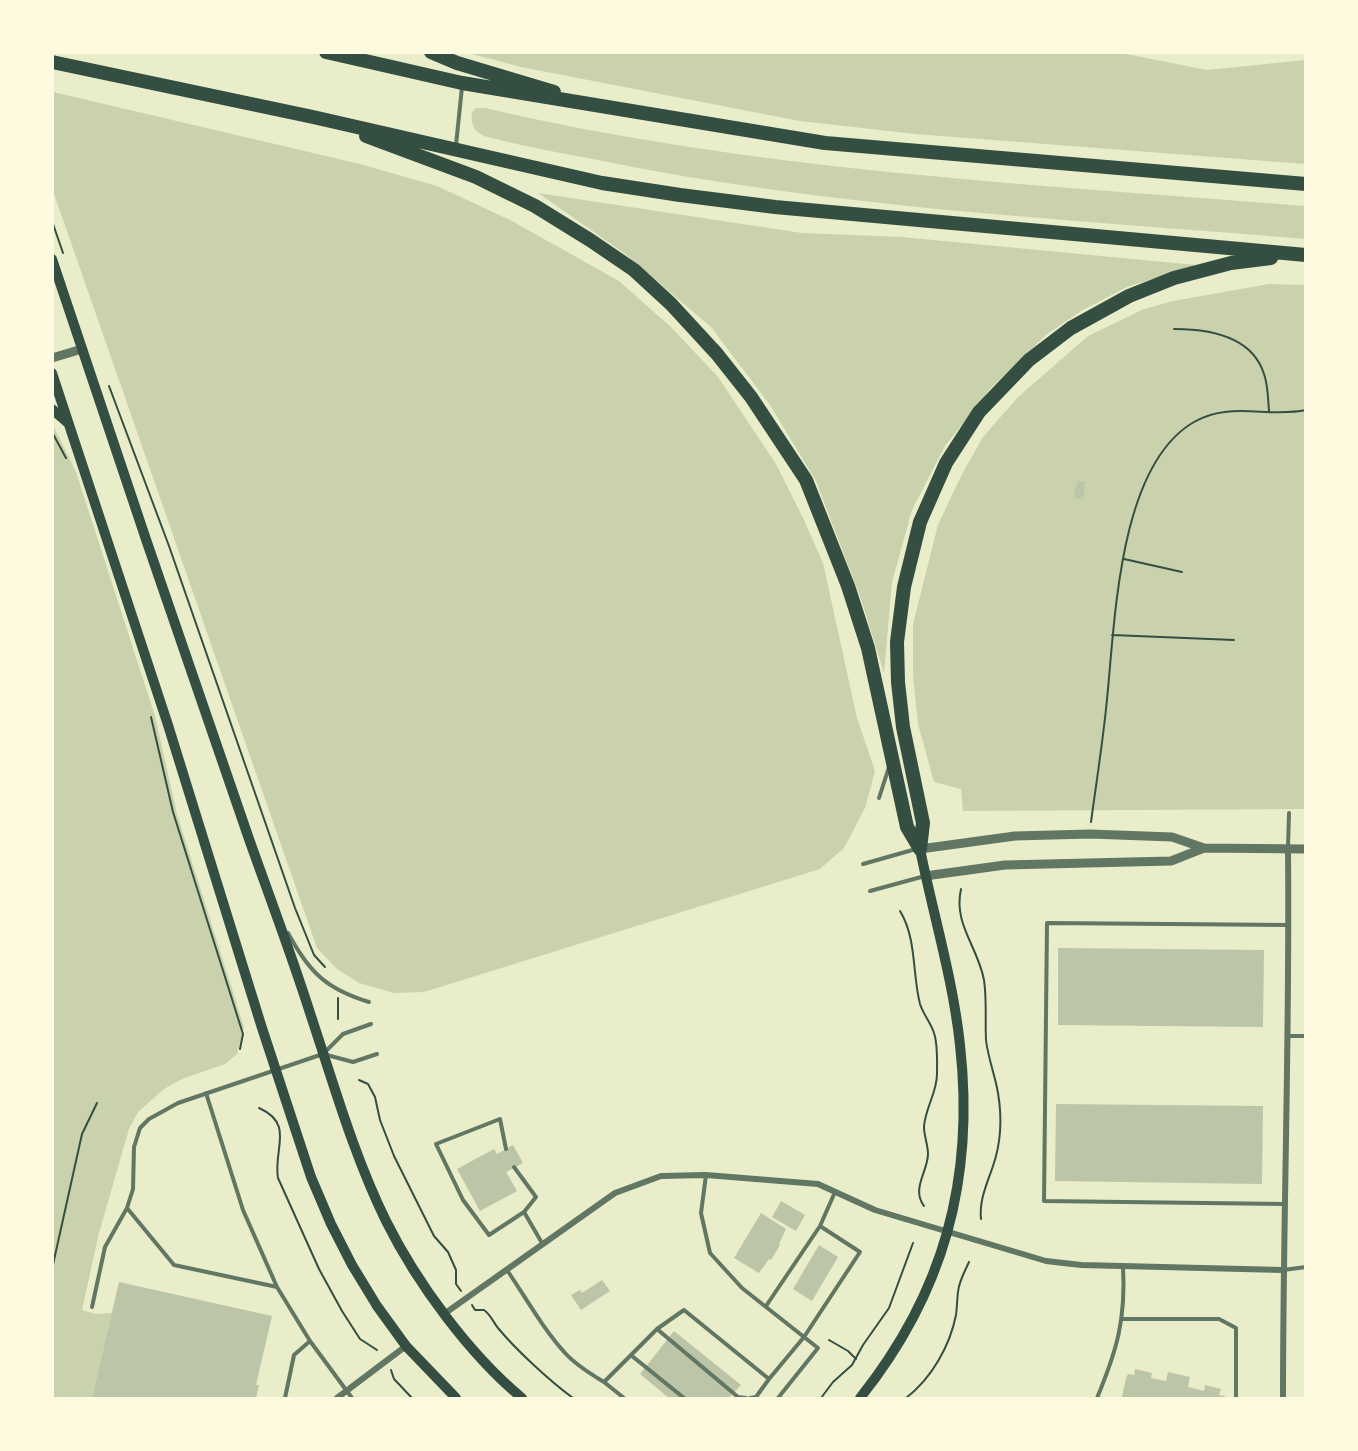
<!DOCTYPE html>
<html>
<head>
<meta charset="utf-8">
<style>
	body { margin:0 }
	#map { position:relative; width:1358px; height:1451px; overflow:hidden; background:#e9edc9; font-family:Literata,serif }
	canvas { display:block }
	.frame { position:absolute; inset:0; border:54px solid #fefae0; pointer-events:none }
</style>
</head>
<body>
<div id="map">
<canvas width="1358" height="1451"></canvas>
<div class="frame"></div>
</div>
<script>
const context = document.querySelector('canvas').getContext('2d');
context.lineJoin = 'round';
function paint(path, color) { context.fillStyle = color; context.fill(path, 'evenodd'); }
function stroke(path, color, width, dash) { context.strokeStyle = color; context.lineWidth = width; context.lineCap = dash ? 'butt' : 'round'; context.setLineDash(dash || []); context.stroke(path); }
const green = new Path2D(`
	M1116,52L1207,70L1305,60V164L915,134L800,121L521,67L468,53Z
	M53,92L360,164L437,186L512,221L619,281L671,327L718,377L776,464L804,520L823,563L857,718L875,771L865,808L844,848L820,869L424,992L394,993L359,983L337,969L317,948L53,191Z
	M476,108H485C754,171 1031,184 1305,206V239C1068,219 827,208 593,159C562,153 531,148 500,140C494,138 484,137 479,133C472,128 471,120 472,112Z
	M538,193L802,233L902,237L1196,265L1127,287L1081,311L1046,335L989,390L945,446L912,510L892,582L884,673L861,599L816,481L770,405L711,327L624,253Z
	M1269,284L1305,285V809L963,811L961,789L934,782L918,724L913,675V624L938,525L961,476L983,437L1018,397L1088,336L1144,309L1173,301Z
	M52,423L76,472L155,716L177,814L244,1027L237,1054L225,1064L182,1079L164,1089L138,1112L129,1129L99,1233L82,1310L96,1314L112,1313L92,1398H52Z`);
const building = new Path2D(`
	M1078,481L1085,482L1084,495L1079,499L1076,498L1074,494Z
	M1058,948L1264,950L1263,1027L1058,1025Z
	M1056,1104L1263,1106L1262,1184L1055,1181Z
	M513,1145L523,1163L506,1172L517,1191L480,1211L457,1169L494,1149L497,1154Z
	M781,1201L805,1215L796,1231L772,1217Z
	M761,1213L786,1229L779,1244L780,1245L771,1260L769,1259L759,1273L734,1258Z
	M819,1245L838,1257L812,1301L793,1289Z
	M602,1280L610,1291L581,1310L571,1295L580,1290L582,1293Z
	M119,1282L272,1316L256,1385H259L256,1398H92Z
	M674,1331L741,1385L729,1398H669L640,1374Z
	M1135,1369L1152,1373L1151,1378L1166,1381L1168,1372L1190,1377L1188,1387L1204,1391L1205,1385L1221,1389L1219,1395L1225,1396L1224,1398L1122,1397L1126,1378L1128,1374L1134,1375Z`);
const path = new Path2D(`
	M52,221L63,253
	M1174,329C1208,329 1252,336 1264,374C1268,385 1268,399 1269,411
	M109,386L169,546L295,908L314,955L325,967
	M52,432L66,458
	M1124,559L1182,572
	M1112,635L1234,640
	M151,717L173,812L243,1034L240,1049
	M1091,822C1096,785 1102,747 1106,709C1115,630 1116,467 1194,422C1229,401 1268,418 1306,410
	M961,889C953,924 978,947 984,980C987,1000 985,1020 986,1040C988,1058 995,1075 998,1093C1002,1117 1001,1143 993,1166C987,1184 979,1200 981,1219
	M900,911C917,939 912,973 920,1004C923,1014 931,1023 934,1033C938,1045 937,1061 937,1074C937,1093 925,1108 924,1127C924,1136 928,1145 928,1154C928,1171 911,1189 924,1206
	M338,1019V998
	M359,1080L368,1084L375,1097L380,1120L394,1156L434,1236L448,1252L456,1270V1284L461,1291
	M259,1108C295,1124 273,1149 278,1178L319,1269L342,1311L360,1339L377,1350
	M52,1269L82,1134L97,1103
	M472,1305L475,1310H484C491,1315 493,1322 498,1328C516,1350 551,1382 573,1398
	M829,1340L848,1351L856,1359
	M391,1370L394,1379L412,1398
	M821,1398L833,1382L852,1365L863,1345L889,1308L913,1243
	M906,1398C931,1379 950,1346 956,1315C957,1308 957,1300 958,1292C959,1281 965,1271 969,1262`);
const service = new Path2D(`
	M456,145L462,87
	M879,798L889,767
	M1288,848L1289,813
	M863,864L916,849
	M870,891L925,876
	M288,933C309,972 326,989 369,1002
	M1289,1036H1306
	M327,1055L353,1062L377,1054
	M506,1149L500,1119L436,1144L463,1200L489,1235L524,1212L542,1243
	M514,1167L536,1197L524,1212
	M706,1175L701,1213L710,1253L742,1288L804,1337L860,1252L820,1226L835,1192
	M1285,1204L1044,1201L1047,923L1288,925
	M127,1208L174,1265L277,1287L243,1210L206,1093
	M507,1270C526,1298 543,1329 566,1354C577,1366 591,1374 604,1382L657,1329L684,1310L769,1379L804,1337L818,1348L778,1398
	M1283,1270L1306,1267
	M277,1287L310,1341L352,1398
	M766,1306L820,1226
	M92,1307L105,1247L127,1208L133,1189L134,1147L140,1128L149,1119L178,1103L323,1054L343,1034L371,1024
	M1122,1319H1219L1236,1328V1398
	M657,1329L738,1397L746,1398
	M632,1356L684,1398
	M604,1382L624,1398
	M285,1398L294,1355L310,1341
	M750,1398L756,1397L769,1379
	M1097,1398C1117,1350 1126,1319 1123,1266`);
const minor = new Path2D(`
	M444,1314L615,1193L661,1176L706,1175L818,1184L875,1210L1046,1261L1081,1265L1283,1270
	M337,1398L406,1346
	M1283,1398C1283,1215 1290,1033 1288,849`);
const tertiary = new Path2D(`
	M52,358L82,349
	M920,849L1015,836L1090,834L1172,837L1204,848L1306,849
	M925,876L1005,865L1171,861L1204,848`);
const secondary = new Path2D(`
	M860,1398C944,1293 975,1179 960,1045C953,979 933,914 920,849`);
const primary = new Path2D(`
	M52,259C116,453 182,646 249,839C270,898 292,956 311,1016C334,1085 354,1156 386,1221C417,1283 469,1354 522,1398
	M52,373L168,725L262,1028L311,1177L331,1224L352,1265L377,1306L406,1346L456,1398
	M52,409L68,423`);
const motorway = new Path2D(`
	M326,52L462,83L825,143L1306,184
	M431,52L457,63L554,92
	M52,62L313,117L602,183L680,195L775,207L1306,255
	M366,136L476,177L535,206L590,240L634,270L671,304L717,354L751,397L806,480L848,586L868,648L907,827L920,849
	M920,849L923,823L903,727L898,682L897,642L904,587L920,522L946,463L979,412L1029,360L1071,328L1129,296L1174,278L1231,263L1271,258`);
paint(green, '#cad2ad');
paint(building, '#bcc5a7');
stroke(path, '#344e41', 2);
stroke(service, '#617663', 4);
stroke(minor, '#617663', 6);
stroke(tertiary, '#617663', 9);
stroke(secondary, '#344e41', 10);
stroke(primary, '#344e41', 10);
stroke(motorway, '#344e41', 14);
</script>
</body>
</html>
